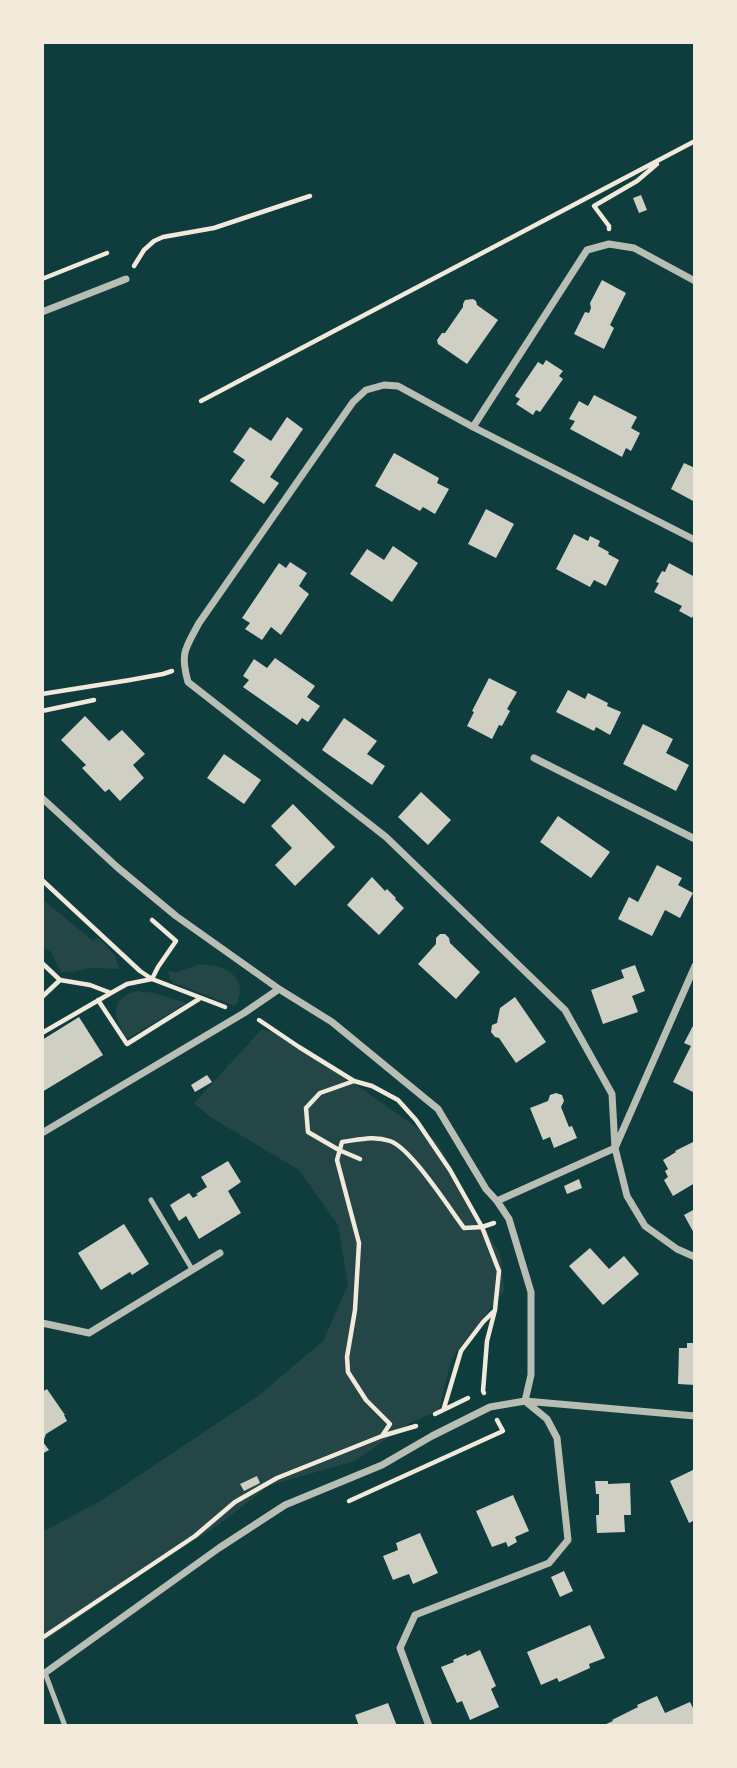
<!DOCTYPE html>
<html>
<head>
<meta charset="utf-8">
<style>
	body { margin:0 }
	#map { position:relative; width:737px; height:1768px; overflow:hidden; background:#0f3d3e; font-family:"Libre Baskerville",serif }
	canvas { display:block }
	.frame { position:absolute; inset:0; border:44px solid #f1e9da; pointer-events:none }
</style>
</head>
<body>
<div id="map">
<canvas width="737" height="1768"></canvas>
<div class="frame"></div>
</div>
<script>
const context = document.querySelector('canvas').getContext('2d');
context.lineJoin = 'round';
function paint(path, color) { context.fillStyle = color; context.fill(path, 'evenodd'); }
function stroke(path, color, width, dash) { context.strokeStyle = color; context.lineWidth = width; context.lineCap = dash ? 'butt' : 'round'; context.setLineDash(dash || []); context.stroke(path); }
const green = new Path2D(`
	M42,899L93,941L98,937L115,955L119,969L91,968L72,972H61L51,952L42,946Z
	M198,965C223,962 252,978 235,1006L174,983L170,979L168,971L176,972Z
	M138,991L154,993L187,1003L127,1039C113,1019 108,998 138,991Z
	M262,1029L293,1040L437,1142L501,1256L504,1291L452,1358L439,1410L410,1423L355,1461L270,1485L217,1526L140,1575L42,1643V1532L104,1499L258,1396L323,1341L348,1285L338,1225L299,1170L209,1116L194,1103Z`);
const building = new Path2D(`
	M641,195L647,210L639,213L633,198Z
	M602,280L626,293L610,325L614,328L604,349L574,334L585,312L589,313L591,308L590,303Z
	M473,299L476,301L477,305L498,320L467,364L438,344L437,340L442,333H445L463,307V304L465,300Z
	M546,360L563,371L559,376L563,379L540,412L536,410L533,415L516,404L520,399L515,396L538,362L543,365Z
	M594,395L637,417L631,428L640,433L631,451L626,448L622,457L570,429L575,421L569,419L579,401L588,406Z
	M287,417L303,429L270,477L279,483L264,504L230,481L245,460L233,452L250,427L271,441Z
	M394,453L439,478L437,483L449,489L435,514L423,507L420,511L375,486Z
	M684,463L695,468V502L671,489Z
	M486,509L514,524L496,558L468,544Z
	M574,534L588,541L590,536L600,541L598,546L609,552L608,554L619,560L606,586L594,580L590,587L556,569Z
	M393,546L418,563L392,602L350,574L367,549L384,560Z
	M290,562L307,573L299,586L309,594L281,635L271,627L262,640L245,629L250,623L242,618L279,563L286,568Z
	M669,563L695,577V585L693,589L695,590V611L692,618L679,611L682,606L654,592L659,583L656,582L662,571L665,572Z
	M275,658L315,686L307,697L320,706L308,722L302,718L297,725L243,687L249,680L243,676L254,659L267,668Z
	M489,678L517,692L507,709L510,711L502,726L499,725L492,739L467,726L474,712L472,711Z
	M568,690L585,699L588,693L608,703L607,706L621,712L610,735L596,727L594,731L556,712Z
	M85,716L109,741L122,730L145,754L133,765L144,778L120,801L109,789L105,792L82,768L86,765L61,740Z
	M344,718L377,741L367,754L385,766L372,785L322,750Z
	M643,724L673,739L666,753L689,765L676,791L623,764Z
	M224,754L261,780L244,804L207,778Z
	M421,792L451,820L428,845L398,817Z
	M293,804L335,847L295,886L275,865L292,848L271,826Z
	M558,816L610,852L591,878L540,842Z
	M657,865L682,878L678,885L693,893L680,918L665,910L652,936L618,919L629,897L638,902Z
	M372,877L385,891L387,889L396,898L395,899L404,908L379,935L347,905Z
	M440,934H445L449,938L450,943L480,972L456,999L418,964L436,944V938Z
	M635,965L645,991L632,996L638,1012L603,1024L591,990L624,978L621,970Z
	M515,997L546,1042L516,1063L499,1038L495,1037L491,1032L492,1025L497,1023L500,1008Z
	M79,1017L103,1055L42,1092V1040Z
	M695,1022V1093L673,1082L691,1046L684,1043Z
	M207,1075L212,1082L195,1092L191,1085Z
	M556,1093L562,1095L564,1101L561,1107L569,1127L572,1126L577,1138L554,1148L550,1137L543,1140L530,1108L548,1101L550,1095Z
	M695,1141V1183L673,1196L664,1180L668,1177L665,1171L668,1169L663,1160L676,1152L675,1151Z
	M228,1161L241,1182L228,1191L241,1213L199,1239L186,1216L179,1221L170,1205L189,1193L193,1198L198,1195L196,1194L207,1187L201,1177Z
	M579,1179L582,1188L567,1194L564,1186Z
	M695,1209V1235L684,1215Z
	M124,1224L149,1264L132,1275L130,1272L101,1290L78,1253Z
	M590,1248L609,1269L624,1256L639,1274L603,1305L569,1266Z
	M687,1343H695V1385L678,1384L679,1348H687Z
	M47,1389L65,1415H64L67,1421L46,1434L43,1442L49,1450L42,1454V1392Z
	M695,1469V1520L689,1523L670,1481Z
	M257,1476L260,1483L244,1491L240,1484Z
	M595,1481H608V1484L630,1483L631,1515H624L625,1532L597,1533L596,1515H599V1494H596Z
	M513,1495L529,1531L515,1537L517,1542L508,1547L506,1542L492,1547L476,1511Z
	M420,1533L438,1573L413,1584L409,1574L393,1580L383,1556L398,1550L396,1543Z
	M564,1571L573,1591L560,1597L551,1577Z
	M590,1625L605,1658L589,1664L590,1668L559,1682L557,1678L541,1685L527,1652Z
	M480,1650L496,1686L491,1689L499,1707L470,1720L462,1701L457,1703L441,1667L454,1662L453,1660L466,1654L467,1656Z
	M657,1696L665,1713L690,1702L695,1712V1726H602L613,1721L612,1720L638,1707L637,1705Z
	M388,1703L397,1726H359L355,1715Z`);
const path = new Path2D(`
	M609,229V226L594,206L637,181L657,164
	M134,266L144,250L154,241L163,237L214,228L310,196
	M42,279L107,253
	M201,401L695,141
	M42,694L130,680L163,674L172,671
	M42,711L94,700
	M42,880L140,971L152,979L225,1007
	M42,963L60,980L90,985L111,993L127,984L152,979L158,967L176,941L152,920
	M42,997L60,980
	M98,1000L127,1044L199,999
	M259,1020L299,1047L354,1081L372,1086L398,1100L416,1120L450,1170L482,1227L499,1271L495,1310L487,1341L483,1391L484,1393
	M42,1033L111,993
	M354,1081L320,1093L306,1108L308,1132L339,1150L360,1159
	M444,1408L461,1351L483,1322L493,1312
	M435,1414L468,1398
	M382,1436L390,1424L366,1400L348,1372L347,1357L355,1310L359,1243L337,1160L342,1142C358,1140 373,1135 390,1141C411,1148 449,1208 464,1228L482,1227L494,1223
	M349,1501L503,1431L497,1420
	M42,1638L195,1536L235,1502L277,1478L382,1436L416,1426`);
const service = new Path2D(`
	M151,1200L192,1269
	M45,1673L65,1726`);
const minor = new Path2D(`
	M42,312L126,279
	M473,427L587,250L609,244L634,248L695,281
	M695,540L473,427L398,386L384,385L366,390L353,402L199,623C185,649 180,653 188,682L386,837L565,1010L612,1094L615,1148L627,1196L645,1226L677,1249L695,1257
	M534,758L695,839
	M42,798L117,867L176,916L279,989L332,1022L438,1109L486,1189L497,1201L509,1219L531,1292V1375L525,1401
	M42,1133L244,1013L279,989
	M497,1201L615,1148L695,966
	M42,1323L89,1333L220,1253
	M42,1675L219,1548L285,1505L382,1465L432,1436L490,1407L525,1401L695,1416
	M429,1726L400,1648L415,1615L549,1563L568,1540L557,1438L547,1419L525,1401`);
paint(green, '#244646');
paint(building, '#cfcfc3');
stroke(path, '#f1e9da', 4.5);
stroke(service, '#b8beb3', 5);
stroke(minor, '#b8beb3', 7);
</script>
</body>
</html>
